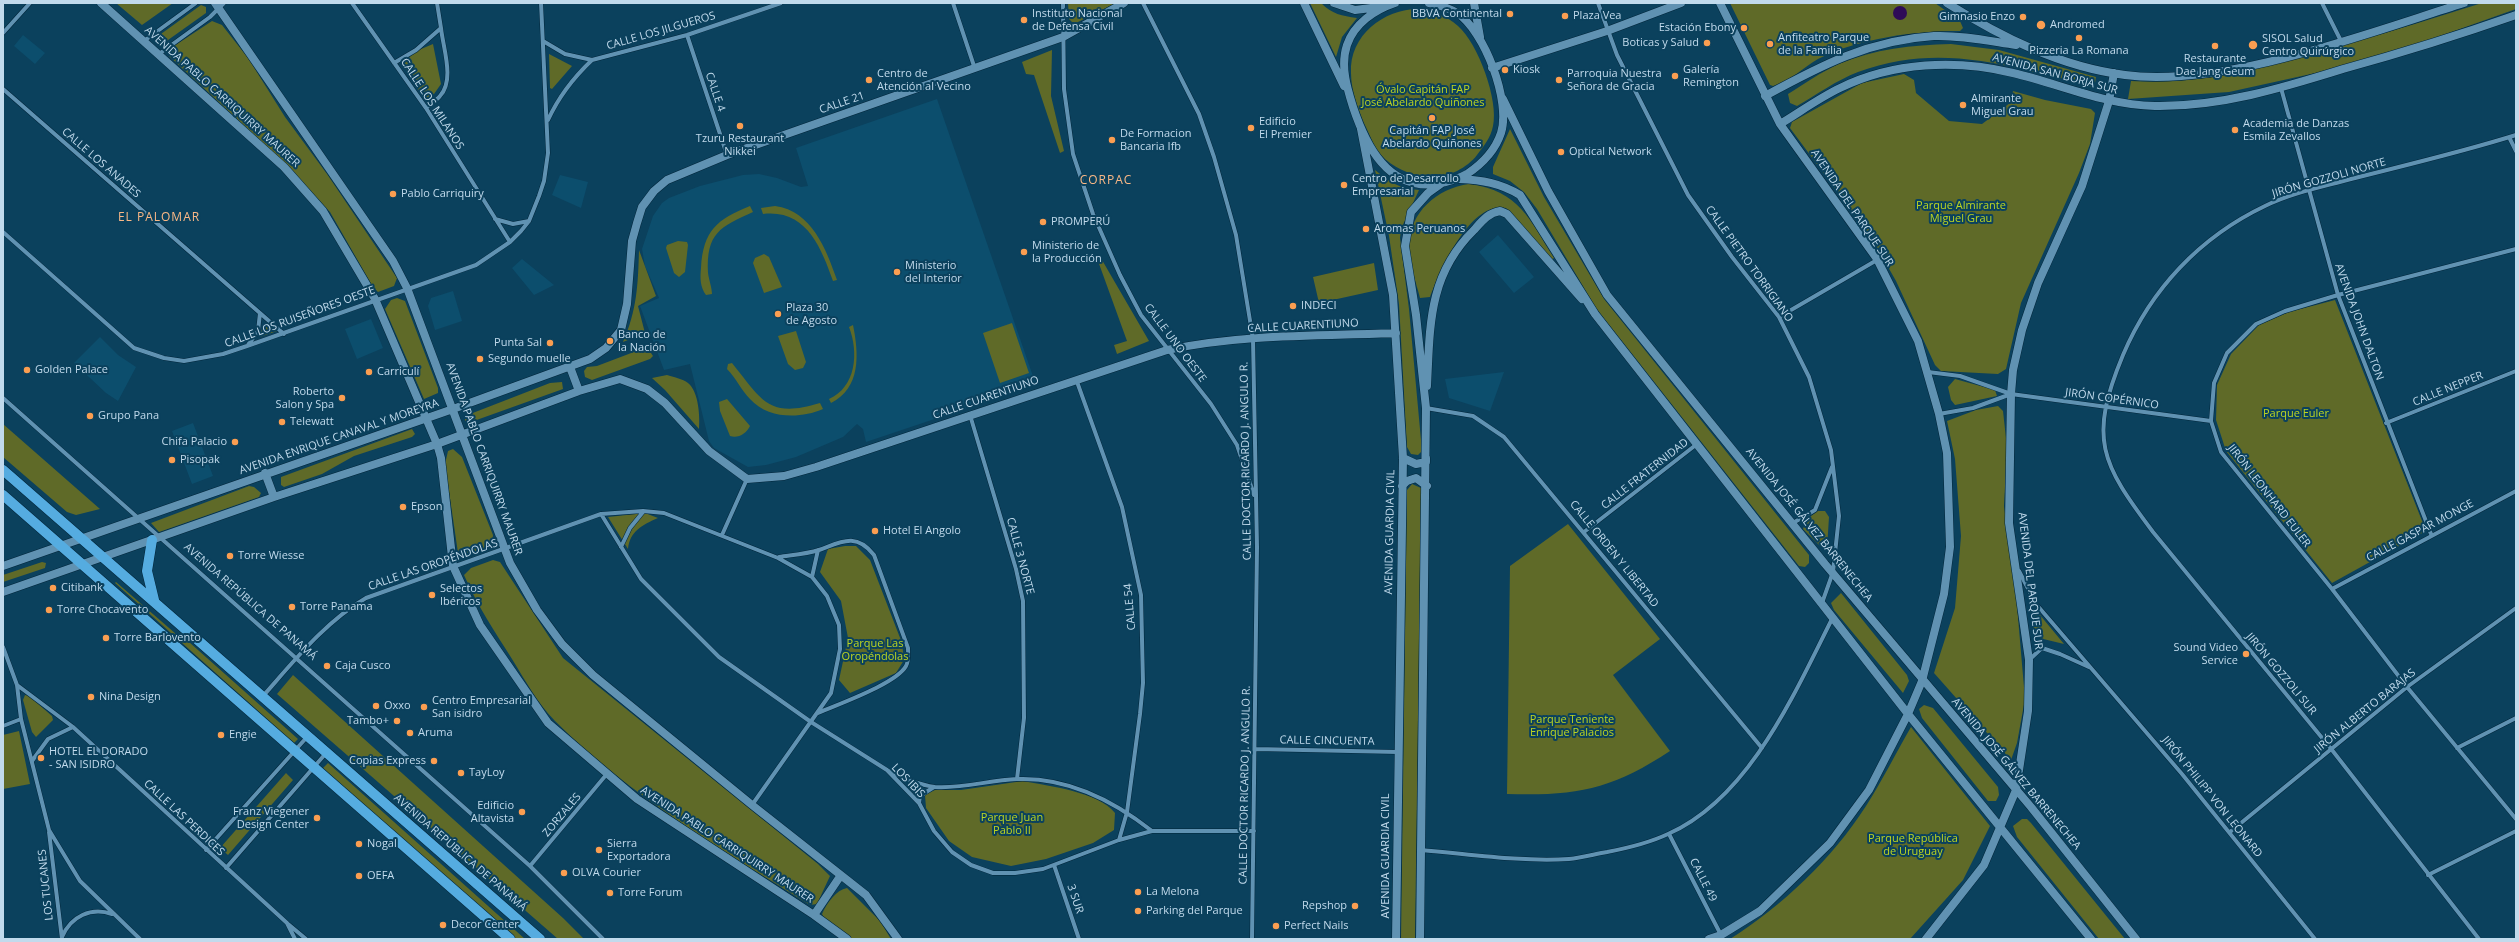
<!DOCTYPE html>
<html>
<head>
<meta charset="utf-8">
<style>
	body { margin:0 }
	#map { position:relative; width:2519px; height:942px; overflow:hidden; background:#0b415d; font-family:"Open Sans",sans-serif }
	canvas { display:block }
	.frame { position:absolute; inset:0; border:4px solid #c1daec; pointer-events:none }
</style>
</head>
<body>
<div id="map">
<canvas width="2519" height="942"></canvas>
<div class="frame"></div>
</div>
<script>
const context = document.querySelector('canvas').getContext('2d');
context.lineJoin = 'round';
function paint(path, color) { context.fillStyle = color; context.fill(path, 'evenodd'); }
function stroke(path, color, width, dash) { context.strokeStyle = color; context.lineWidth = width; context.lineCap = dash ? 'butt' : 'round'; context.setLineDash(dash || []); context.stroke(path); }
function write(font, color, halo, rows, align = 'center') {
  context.font = font + ' "Open Sans",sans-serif'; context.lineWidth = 4; context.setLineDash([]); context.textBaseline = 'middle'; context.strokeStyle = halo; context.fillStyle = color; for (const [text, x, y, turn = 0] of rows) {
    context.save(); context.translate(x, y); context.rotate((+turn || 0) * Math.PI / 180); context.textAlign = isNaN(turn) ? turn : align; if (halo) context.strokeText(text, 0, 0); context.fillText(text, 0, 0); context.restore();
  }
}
const built = new Path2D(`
	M23,35L45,53L35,64L14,46Z
	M937,99L1036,385L866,442L863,429L857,424L843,437L796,457L766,465L748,467L714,448L709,441L690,364L664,370L640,306L659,298L645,266L642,249L653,216L662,203L669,198L700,186L743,175L759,174L777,178L801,187L808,186L796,148Z
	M560,175L588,182L581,208L552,195Z
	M1498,235L1534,277L1514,293L1479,252Z
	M522,259L554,285L534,295L512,268Z
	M453,291L462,321L435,330L428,306L431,298Z
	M371,319L383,348L357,359L345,329Z
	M100,337L118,355L136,367L118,401L106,393L74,363Z
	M1504,372L1490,411L1449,398L1445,379Z
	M193,423L213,476L192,484L172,431Z`);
const green = new Path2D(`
	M116,3H173L142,25Z
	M1068,3H1116L1074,24L1069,19Z
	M1310,3H1321C1332,14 1342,16 1357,18L1342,37L1336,57Z
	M1730,3H1935L1960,21L1963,28L1960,31C1914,31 1860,38 1818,59C1804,67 1789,82 1773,86L1770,85Z
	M2482,3H2516V9L2429,40L2320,72L2229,92L2128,99L2131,81C2201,86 2271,66 2337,47C2386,33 2434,18 2482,3Z
	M201,5L206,7V13L161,45L155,43L154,39Z
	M1420,9C1434,12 1447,16 1458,26C1478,43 1499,101 1493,126C1491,137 1484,146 1477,155C1467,168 1449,177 1432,177C1415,176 1399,171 1385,159C1375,150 1370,135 1364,123C1358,108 1351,90 1351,73C1349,35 1385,8 1420,9Z
	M212,21L222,25L248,58L285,117L327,174L397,278L394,286L378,292L373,287L330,212L288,166L169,56L168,50Z
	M433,44L441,84L434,94L425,101L403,65L414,52Z
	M1951,44L1999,50L2096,77L2094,88C2071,80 2049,75 2026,70C1966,56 1917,51 1858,72C1837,80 1816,95 1797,106L1790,103L1788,94C1804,84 1821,72 1839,64C1874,49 1912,45 1951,44Z
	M1052,50L1051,96L1064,151L1060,153L1034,75L1026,74L1022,62Z
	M549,54L572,66L552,89L550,88Z
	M1904,74L1914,80L1916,93L1949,121L1982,124L2010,103L2013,91L2045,100L2091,109L2095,113L2090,144L2079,173L2021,303L2006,369L1998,374L1941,371L1935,365L1896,281L1871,237L1790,128L1792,122L1862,83Z
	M1510,129L1544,197L1604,299L1809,555V563L1805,567L1799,566L1596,308L1537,209L1524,192L1510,181L1493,174V167Z
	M1375,170C1390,182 1400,189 1419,190L1401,229L1400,238L1409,309L1422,451L1418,455L1411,454L1407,447L1399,304L1389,236Z
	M1469,184C1520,191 1529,219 1554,258L1551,260L1506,208C1470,200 1440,271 1430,297L1420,298C1416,282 1409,263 1409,246C1409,213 1437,188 1469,184Z
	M750,206L753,212C720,227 706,233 708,273C709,280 712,288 712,294L706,295C700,287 700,278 701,268C703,231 717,219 750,206Z
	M775,206C812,211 826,249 837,280L833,281C821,247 806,209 763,214L761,208Z
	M678,241L687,242L688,245L685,272L679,277L674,273L666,248L667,245Z
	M639,250L656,296L638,306L645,333L623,342C637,310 638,285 639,250Z
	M764,254L769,257L782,287L764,293L753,263L755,258Z
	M1102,260L1149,341L1117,354L1114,345L1127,341L1098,261Z
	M1374,263L1378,290L1319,303L1313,277Z
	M397,298L405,301L438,388V393L424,399L385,309L391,300Z
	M2335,300L2426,531L2332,583L2226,451L2216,420L2217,385L2231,354L2259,325L2289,312Z
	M1012,323L1029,373L1000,383L983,333Z
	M267,324L277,331L260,337L262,326Z
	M853,325C859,354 861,388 831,403L829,399C856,387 859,353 849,327Z
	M796,331L806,362L803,368L795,370L788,364L778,336Z
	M647,347L653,356L650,359L592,380L585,377L584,371L587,367L597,366Z
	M732,363C762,400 768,419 820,403L823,409C800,419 768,419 750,399C741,390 736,378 727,369L728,364Z
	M667,375C673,377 683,379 688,383C699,392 700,417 699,429L665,390L652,378Z
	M1955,379L1995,390L1997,396L1955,405L1951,400L1948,387Z
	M562,382L563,389L471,422L465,421V416L550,383Z
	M727,399L750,426C747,433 738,439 730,436L720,411L719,402Z
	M1998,406L2003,411L2007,447L2004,506L2016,594L2025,699L2017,743L2011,760L1934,673L1955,608L1961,536L1955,459L1947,421L1976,410Z
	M3,424L100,509L76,515L67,512L3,457Z
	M412,429L415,434L412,437L354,456L322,474L284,487L281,485V477Z
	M453,449L462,457L493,535L492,546L462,558L458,553L445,464L448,451Z
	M1412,484L1421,488L1415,939H1401L1407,490Z
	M249,486L254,487L261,493L259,497L159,532L151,523Z
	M1818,511H1825L1829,517L1827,549L1821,547L1803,529L1807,519Z
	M645,513L658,518C642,525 630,531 628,549L608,517Z
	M1568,524L1660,639L1613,675L1670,751C1611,790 1576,796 1507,794L1510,566Z
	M845,546H856L870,560L902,643L904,660L896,673L850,693L839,680L848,638L841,601L820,572L828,549Z
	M493,560L500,562L563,658L818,864L830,876L817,904L810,905C722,850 629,795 555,721C538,704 525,680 512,659C495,632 477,605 464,575L471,568Z
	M42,562L46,563L45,568L3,582V575Z
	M116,582L176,634L189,642L298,739L294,743L115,583Z
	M1841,593L1907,675L1909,681L1903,693L1834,610L1831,603Z
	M2033,610L2040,615L2064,644L2035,637L2030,613Z
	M293,675L563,918L584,939H558L277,694Z
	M25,695L29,696L52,716L53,720L36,737L32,732L23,700Z
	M1924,705L1933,708L1998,787L1999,795L1996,801H1988L1922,718L1919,709Z
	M1911,727L1990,826L1963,880L1910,939H1730C1782,906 1832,859 1866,806C1882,781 1896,753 1911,727Z
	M19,731L30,784L3,789V735Z
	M328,763L525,939H515L323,768Z
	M286,773L293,780L228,855L220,848Z
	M1023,781C1049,786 1099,792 1115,813L1114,830L1093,843L1046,859L1011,866L972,857L949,841L926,808L925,795L935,790H961Z
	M2022,819H2027L2031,823L2125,939H2099L2017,837L2013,826Z
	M847,888L880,921L891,939H851L824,918L822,914C827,903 836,890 847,888Z`);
const water = new Path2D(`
	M1893 13a7 7 0 1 1 14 0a7 7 0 1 1-14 0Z`);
const street = new Path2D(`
	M352,3L426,108L510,242
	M953,3L975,69
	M1063,3L1064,89L1073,154L1093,214L1120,275L1141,315L1211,404L1237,445L1254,495
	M1143,3L1199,114L1214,157L1236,235L1253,339L1257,547L1252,939
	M1598,3L1617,55L1688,195L1732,257L1779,317L1809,377L1831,450L1839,516L1833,572L1822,603
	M2322,3L2341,41
	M3,33L30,3
	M687,35L727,155
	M144,41L196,3
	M543,41L565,54L592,60L687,35L781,3
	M159,54L210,17L224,3
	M394,63L416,50L441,28L437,3
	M2281,88L2338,295L2431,534
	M3,89L284,334
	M426,108C430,104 436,101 440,96C455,80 443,48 441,28
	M548,120C559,96 573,78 592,60
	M2509,137L2516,151
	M495,219L513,224L529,221
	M3,232L134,348L164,358L184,361L223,354L247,346L476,265L510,242L521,231L529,221L539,196L544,181L548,153L541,3
	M2516,249L2338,295L2285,311L2256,324L2227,353L2214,383L2211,421L2221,452L2332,589L2407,687L2516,819
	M1779,317L1877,260
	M248,345L258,331L260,313
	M1928,372L1960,376L2011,394L2211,421
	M1076,379L1122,507L1141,595L1143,683L1140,714L1127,812L1119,840
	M3,398L530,866L603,939
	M1426,408L1473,416L1504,437L1762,748
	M1939,414L1973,408L2011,394
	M970,415L1016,569L1023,601L1024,718L1017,779
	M2386,423L2516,371
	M601,514L641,579L719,657L811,722L887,770L919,803L934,831L952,852L971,865L993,873H1015L1043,869L1119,840L1152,831H1254
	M1793,523L1815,510L1832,467
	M1584,532L1697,444
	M722,535L747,479
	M621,547L630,528L643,512
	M779,557C792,555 806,554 819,550C841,542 856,532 874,555L908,648C908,654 909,661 906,666C896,684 838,704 818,713
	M2019,571L2036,604L2182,774L2315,939
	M812,577L818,550
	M2332,589L2516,491
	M3,647L17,685L21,719L49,830L80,881L140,939
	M2029,660L2042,648L2060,654L2091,668
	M17,685L73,727L287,923L295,939
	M263,696C294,661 326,621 366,598L601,514L643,511L664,513L778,558L812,577L827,596L839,625L840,649L831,693L752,805
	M3,726L21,719
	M2457,748L2516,718
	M1256,749L1398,752
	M32,761L48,739L73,727
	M889,771C904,778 919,785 935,787C963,789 989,780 1017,779C1067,777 1114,801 1152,831
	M919,803L920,796L934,787
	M49,832L62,939
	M2230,832L2407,687L2516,608
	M1669,834L1721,935
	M206,850L307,737
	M1421,850C1470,854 1520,862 1569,859C1582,858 1595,854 1607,852C1628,848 1649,843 1668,834C1750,798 1795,692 1833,617
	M1054,865L1079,939
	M530,866L606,775
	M226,868L327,752
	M2428,875L2516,831
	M288,924L306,939
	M62,937C71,916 91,907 112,914
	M2479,939L2332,750L2153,532C2101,463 2088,439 2123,355C2151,289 2200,237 2265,206C2291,193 2322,187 2351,179C2406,165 2462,152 2516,135`);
const secondary = new Path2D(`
	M101,3L284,167L323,211L375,299L437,444L441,458L453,566L480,625L548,723L637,799L814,915L847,939
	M215,3L393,261L407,288L510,563L537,610L562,644L593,675L752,805L866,895L898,939
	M1304,3L1344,86
	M1334,3L1355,10L1379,7
	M1395,3C1374,10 1354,24 1347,45C1340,66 1347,88 1353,107C1366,146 1388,190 1436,184C1447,182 1457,180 1467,174C1482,164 1495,151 1501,133C1511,102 1485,31 1457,13C1449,8 1439,5 1429,3
	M1474,3L1480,37
	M1947,3C2001,37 2061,67 2125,75C2224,88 2368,33 2464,3
	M1492,68L1607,31L1681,3
	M1765,96C1820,66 1869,40 1934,36C1961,35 1989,41 2016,45
	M1503,99L1548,191L1607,295L1825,564L2031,807L2136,939
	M1780,124C1800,112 1819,98 1840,88C1893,62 1956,59 2013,73C2060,84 2105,105 2155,106C2220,107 2282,88 2343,69C2401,53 2459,35 2516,15
	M1361,129L1393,295L1403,458L1396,939
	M1459,179C1482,180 1500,183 1520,195L1595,314L1908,714L2091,939
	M570,367L579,391
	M1427,386C1430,326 1428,275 1474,230C1482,221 1488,213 1500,211L1507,214L1582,299
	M1403,458L1416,464L1426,462V458
	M265,473L274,497
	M1402,486L1407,481L1416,478L1427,486
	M3,566L453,409L590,359L606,348L621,330L627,304L632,241L637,223L642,207L654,191L667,180L727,155L1063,37L1124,3
	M3,592L274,497L437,444L579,391L620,379L647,389L665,403L709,451L747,479L784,476L816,467L1167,350C1242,334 1320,336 1396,333
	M814,915L841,875
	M1420,939L1426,408L1416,315L1405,246L1411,212L1428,193L1442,183
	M1709,939L1721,935L1760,911L1830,843L1869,790L1908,714L1922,681L1944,594L1950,547L1947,453L1939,414L1918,341L1877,259L1780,124L1720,3
	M1926,939L1984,865L2016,790L2028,711L2029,660L2009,523L2011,394L2013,370L2022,330L2038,283L2082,186L2109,101L2114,73`);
const primary = new Path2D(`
	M3,470L540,939
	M3,495L510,939
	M152,540L147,571L154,600`);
const markers = [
	[1510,14,4,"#fb9e51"],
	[1565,16,4,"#fb9e51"],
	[2023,17,4,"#fb9e51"],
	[1024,20,4,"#fb9e51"],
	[2041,25,5,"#fb9e51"],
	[1744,28,4,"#fb9e51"],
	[2079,38,4,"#fb9e51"],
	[1707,43,4,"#fb9e51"],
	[1770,44,4,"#fb9e51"],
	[2253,45,5,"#fb9e51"],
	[2215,46,4,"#fb9e51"],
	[1505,70,4,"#fb9e51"],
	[1675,76,4,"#fb9e51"],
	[869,80,4,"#fb9e51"],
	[1559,80,4,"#fb9e51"],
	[1963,105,4,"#fb9e51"],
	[1432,118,4,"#fb9e51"],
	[740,126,4,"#fb9e51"],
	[1251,128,4,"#fb9e51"],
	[2235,130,4,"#fb9e51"],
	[1112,140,4,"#fb9e51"],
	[1561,152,4,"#fb9e51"],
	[1344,185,4,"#fb9e51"],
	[393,194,4,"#fb9e51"],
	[1043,222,4,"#fb9e51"],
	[1366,229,4,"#fb9e51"],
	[1024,252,4,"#fb9e51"],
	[897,272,4,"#fb9e51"],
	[1293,306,4,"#fb9e51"],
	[778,314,4,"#fb9e51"],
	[610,341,4,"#fb9e51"],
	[550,343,4,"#fb9e51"],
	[480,359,4,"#fb9e51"],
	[27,370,4,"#fb9e51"],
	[369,372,4,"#fb9e51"],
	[342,398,4,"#fb9e51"],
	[90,416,4,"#fb9e51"],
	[282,422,4,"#fb9e51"],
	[235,442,4,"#fb9e51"],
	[172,460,4,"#fb9e51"],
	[403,507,4,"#fb9e51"],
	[875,531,4,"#fb9e51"],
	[230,556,4,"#fb9e51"],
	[53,588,4,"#fb9e51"],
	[432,595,4,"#fb9e51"],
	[292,607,4,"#fb9e51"],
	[49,610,4,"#fb9e51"],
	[106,638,4,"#fb9e51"],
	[2246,654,4,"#fb9e51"],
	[327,666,4,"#fb9e51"],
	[91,697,4,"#fb9e51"],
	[376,706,4,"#fb9e51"],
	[424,707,4,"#fb9e51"],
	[397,721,4,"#fb9e51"],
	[410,733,4,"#fb9e51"],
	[221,735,4,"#fb9e51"],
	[41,758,4,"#fb9e51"],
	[434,761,4,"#fb9e51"],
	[461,773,4,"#fb9e51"],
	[522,812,4,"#fb9e51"],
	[317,818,4,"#fb9e51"],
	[359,844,4,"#fb9e51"],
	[599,850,4,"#fb9e51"],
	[564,873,4,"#fb9e51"],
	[359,876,4,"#fb9e51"],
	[1138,892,4,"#fb9e51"],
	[610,893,4,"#fb9e51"],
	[1355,906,4,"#fb9e51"],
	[1138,911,4,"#fb9e51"],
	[443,925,4,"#fb9e51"],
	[1276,926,4,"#fb9e51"]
];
const poiNames = [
	["Instituto Nacional",1032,14],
	["de Defensa Civil",1032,27],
	["BBVA Continental",1502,14,"right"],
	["Plaza Vea",1573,16],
	["Gimnasio Enzo",2015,17,"right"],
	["Andromed",2050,25],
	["Estación Ebony",1736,28,"right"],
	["Anfiteatro Parque",1778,38],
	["de la Familia",1778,51],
	["SISOL Salud",2262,39],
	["Centro Quirúrgico",2262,52],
	["Boticas y Salud",1699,43,"right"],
	["Pizzeria La Romana",2079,51,"center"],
	["Restaurante",2215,59,"center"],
	["Dae Jang Geum",2215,72,"center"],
	["Kiosk",1513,70],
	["Galería",1683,70],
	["Remington",1683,83],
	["Centro de",877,74],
	["Atención al Vecino",877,87],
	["Parroquia Nuestra",1567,74],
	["Señora de Gracia",1567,87],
	["Almirante",1971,99],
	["Miguel Grau",1971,112],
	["Edificio",1259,122],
	["El Premier",1259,135],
	["Academia de Danzas",2243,124],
	["Esmila Zevallos",2243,137],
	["Capitán FAP José",1432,131,"center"],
	["Abelardo Quiñones",1432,144,"center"],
	["De Formacion",1120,134],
	["Bancaria Ifb",1120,147],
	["Tzuru Restaurant",740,139,"center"],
	["Nikkei",740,152,"center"],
	["Optical Network",1569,152],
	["Centro de Desarrollo",1352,179],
	["Empresarial",1352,192],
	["Pablo Carriquiry",401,194],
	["PROMPERÚ",1051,222],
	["Aromas Peruanos",1374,229],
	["Ministerio de",1032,246],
	["la Producción",1032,259],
	["Ministerio",905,266],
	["del Interior",905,279],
	["INDECI",1301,306],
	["Plaza 30",786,308],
	["de Agosto",786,321],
	["Banco de",618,335],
	["la Nación",618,348],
	["Punta Sal",542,343,"right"],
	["Segundo muelle",488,359],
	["Golden Palace",35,370],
	["Carriculí",377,372],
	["Roberto",334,392,"right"],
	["Salon y Spa",334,405,"right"],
	["Grupo Pana",98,416],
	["Telewatt",290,422],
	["Chifa Palacio",227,442,"right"],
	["Pisopak",180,460],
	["Epson",411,507],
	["Hotel El Angolo",883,531],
	["Torre Wiesse",238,556],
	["Citibank",61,588],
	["Selectos",440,589],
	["Ibéricos",440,602],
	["Torre Panama",300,607],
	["Torre Chocavento",57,610],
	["Torre Barlovento",114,638],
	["Sound Video",2238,648,"right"],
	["Service",2238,661,"right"],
	["Caja Cusco",335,666],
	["Nina Design",99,697],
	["Centro Empresarial",432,701],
	["San isidro",432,714],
	["Oxxo",384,706],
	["Tambo+",389,721,"right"],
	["Aruma",418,733],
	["Engie",229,735],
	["HOTEL EL DORADO",49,752],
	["- SAN ISIDRO",49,765],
	["Copias Express",426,761,"right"],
	["TayLoy",469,773],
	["Edificio",514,806,"right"],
	["Altavista",514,819,"right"],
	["Franz Viegener",309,812,"right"],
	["Design Center",309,825,"right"],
	["Nogal",367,844],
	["Sierra",607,844],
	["Exportadora",607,857],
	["OLVA Courier",572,873],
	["OEFA",367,876],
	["La Melona",1146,892],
	["Torre Forum",618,893],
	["Repshop",1347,906,"right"],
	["Parking del Parque",1146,911],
	["Decor Center",451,925],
	["Perfect Nails",1284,926]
];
const streetNames = [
	["CALLE LOS JILGUEROS",661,31,-16],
	["AVENIDA SAN BORJA SUR",2055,74,15],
	["CALLE 4",715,92,71],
	["AVENIDA PABLO CARRIQUIRRY MAURER",222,97,42],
	["CALLE 21",842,103,-19],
	["CALLE LOS MILANOS",432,104,57],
	["CALLE LOS ANADES",101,163,41],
	["JIRÓN GOZZOLI NORTE",2329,178,-16],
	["AVENIDA DEL PARQUE SUR",1852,208,56],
	["CALLE PIETRO TORRIGIANO",1749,264,54],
	["CALLE LOS RUISEÑORES OESTE",300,317,-20],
	["AVENIDA JOHN DALTON",2359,322,70],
	["CALLE CUARENTIUNO",1303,326,-3],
	["CALLE UNO OESTE",1175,343,53],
	["CALLE NEPPER",2448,389,-22],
	["CALLE CUARENTIUNO",986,398,-19],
	["JIRÓN COPÉRNICO",2112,399,8],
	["AVENIDA ENRIQUE CANAVAL Y MOREYRA",339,437,-19],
	["AVENIDA PABLO CARRIQUIRRY MAURER",484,459,70],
	["CALLE DOCTOR RICARDO J. ANGULO R.",1246,461,-91],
	["CALLE FRATERNIDAD",1645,474,-38],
	["JIRÓN LEONHARD EULER",2269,496,52],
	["AVENIDA JOSÉ GÁLVEZ BARRENECHEA",1809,525,51],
	["CALLE GASPAR MONGE",2420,531,-28],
	["AVENIDA GUARDIA CIVIL",1390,532,-89],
	["CALLE ORDEN Y LIBERTAD",1614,554,51],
	["CALLE 3 NORTE",1020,556,75],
	["CALLE LAS OROPÉNDOLAS",433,565,-19],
	["AVENIDA DEL PARQUE SUR",2030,581,83],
	["AVENIDA REPÚBLICA DE PANAMÁ",250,602,41],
	["CALLE 54",1130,607,-95],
	["JIRÓN GOZZOLI SUR",2281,674,50],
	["JIRÓN ALBERTO BARAJAS",2365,711,-39],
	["CALLE CINCUENTA",1327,741,1],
	["AVENIDA JOSÉ GÁLVEZ BARRENECHEA",2016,774,50],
	["LOS IBIS",908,781,46],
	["CALLE DOCTOR RICARDO J. ANGULO R.",1245,785,-89],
	["JIRÓN PHILIPP VON LEONARD",2212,797,51],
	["ZORZALES",562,815,-50],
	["CALLE LAS PERDICES",184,818,43],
	["AVENIDA PABLO CARRIQUIRRY MAURER",727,845,33],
	["AVENIDA REPÚBLICA DE PANAMÁ",460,853,41],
	["AVENIDA GUARDIA CIVIL",1386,856,-90],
	["CALLE 49",1703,880,63],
	["LOS TUCANES",46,885,-96],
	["3 SUR",1075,899,71]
];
const parkNames = [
	["Óvalo Capitán FAP",1423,90],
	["José Abelardo Quiñones",1423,103],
	["Parque Almirante",1961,206],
	["Miguel Grau",1961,219],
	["Parque Euler",2296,414],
	["Parque Las",875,644],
	["Oropéndolas",875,657],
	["Parque Teniente",1572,720],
	["Enrique Palacios",1572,733],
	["Parque Juan",1012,818],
	["Pablo II",1012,831],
	["Parque República",1913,839],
	["de Uruguay",1913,852]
];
const neighbourhoodNames = [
	["CORPAC",1106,181],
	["EL PALOMAR",159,218]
];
paint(built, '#0c4e6d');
paint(green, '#5f6a28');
paint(water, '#2e0b57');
stroke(street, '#00263b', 5);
stroke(secondary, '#00263b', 9);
stroke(primary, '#00263b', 11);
stroke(street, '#6092b2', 4);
stroke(secondary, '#6092b2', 8);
stroke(primary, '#55ace0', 10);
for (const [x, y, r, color] of markers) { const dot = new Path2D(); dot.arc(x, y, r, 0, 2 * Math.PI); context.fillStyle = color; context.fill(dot); stroke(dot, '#0b415d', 1.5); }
write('11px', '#c1daec', '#0b415d', poiNames, 'left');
write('11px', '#c1daec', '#0b415d', streetNames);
write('11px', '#bdd521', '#0b415d', parkNames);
context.letterSpacing = '1px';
write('12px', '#fab886', '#0b415d', neighbourhoodNames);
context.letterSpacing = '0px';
</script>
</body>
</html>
